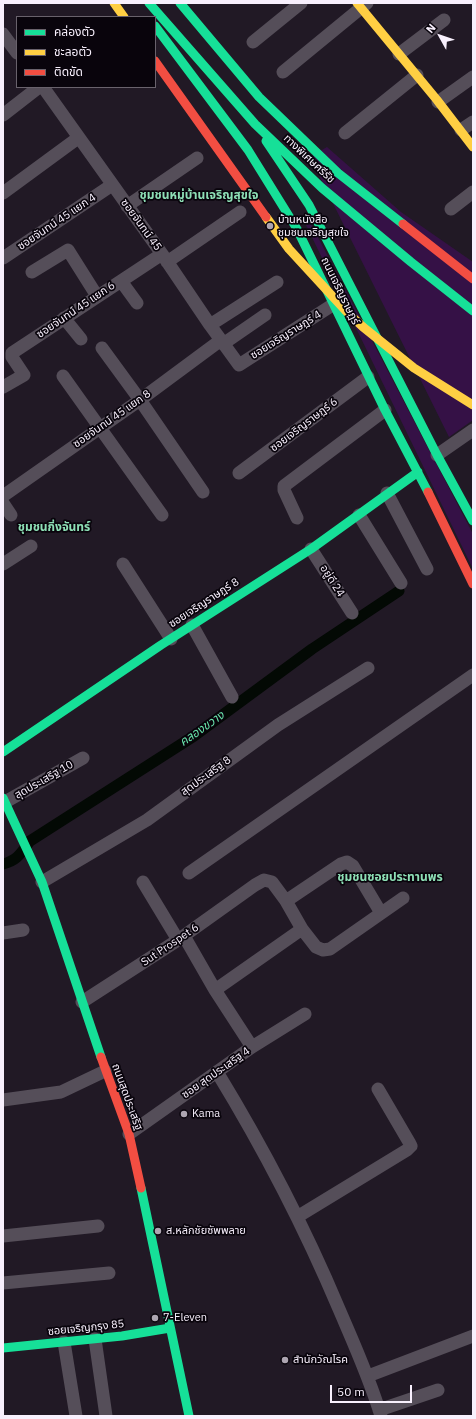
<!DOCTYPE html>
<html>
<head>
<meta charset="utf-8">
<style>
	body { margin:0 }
	#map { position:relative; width:476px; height:1419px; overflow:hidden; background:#211925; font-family:"IBM Plex Sans","Noto Sans Thai",sans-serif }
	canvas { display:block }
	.frame { position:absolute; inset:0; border:4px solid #f8f0fd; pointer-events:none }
	.legend { position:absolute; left:16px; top:16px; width:140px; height:72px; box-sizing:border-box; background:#09040c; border:1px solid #69626c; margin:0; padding:5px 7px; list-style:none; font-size:12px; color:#f8f0fd }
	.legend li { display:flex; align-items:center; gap:8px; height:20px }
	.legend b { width:20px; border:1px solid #69626c }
	.north { position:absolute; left:420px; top:16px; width:40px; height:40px; -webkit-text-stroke:3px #09040c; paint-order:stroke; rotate:310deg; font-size:11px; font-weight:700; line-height:16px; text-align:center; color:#f8f0fd }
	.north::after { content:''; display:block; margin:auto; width:14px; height:18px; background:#f8f0fd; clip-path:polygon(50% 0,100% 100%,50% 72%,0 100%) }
	.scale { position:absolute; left:330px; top:1385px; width:82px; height:18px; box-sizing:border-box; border:2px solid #f8f0fd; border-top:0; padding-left:5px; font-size:12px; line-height:14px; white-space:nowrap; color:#f8f0fd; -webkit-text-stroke:3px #09040c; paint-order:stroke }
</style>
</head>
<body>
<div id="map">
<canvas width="476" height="1419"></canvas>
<div class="frame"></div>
<ul class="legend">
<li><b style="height:5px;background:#16e098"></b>คล่องตัว</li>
<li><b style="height:5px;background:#ffcf43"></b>ชะลอตัว</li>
<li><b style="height:5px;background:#f24e42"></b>ติดขัด</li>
</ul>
<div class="north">N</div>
<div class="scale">50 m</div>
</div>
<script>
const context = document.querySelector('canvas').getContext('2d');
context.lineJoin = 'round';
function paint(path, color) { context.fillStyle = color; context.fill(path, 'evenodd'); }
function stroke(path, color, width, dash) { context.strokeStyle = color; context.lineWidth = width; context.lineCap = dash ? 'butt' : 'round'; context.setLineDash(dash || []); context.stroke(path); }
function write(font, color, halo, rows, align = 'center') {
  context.font = font + ' "IBM Plex Sans","Noto Sans Thai",sans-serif'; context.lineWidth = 3.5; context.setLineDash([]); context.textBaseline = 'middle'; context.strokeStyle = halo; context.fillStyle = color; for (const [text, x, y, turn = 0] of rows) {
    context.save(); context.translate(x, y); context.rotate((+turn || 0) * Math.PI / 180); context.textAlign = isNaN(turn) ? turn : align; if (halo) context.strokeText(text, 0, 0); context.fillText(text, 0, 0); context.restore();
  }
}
const green = new Path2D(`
	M327,147L401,212L473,262V420L449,437L310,157Z
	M311,224L473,534V569L306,225Z`);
const canal = new Path2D(`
	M3,864C18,860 21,853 30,841L194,736L312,649L399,591`);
const street = new Path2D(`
	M3,34L17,53
	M253,42L301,3
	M399,54L444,20
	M283,72L367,3
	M43,87L162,254L210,325L239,365L334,304
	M438,102L473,77
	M3,115L39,87
	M461,130L473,122
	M345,133L417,75
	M3,193L78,138
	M127,206L197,158
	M451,209L473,192
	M3,258L112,185
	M167,262L240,212
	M32,272L68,250L97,296
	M121,281L137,303
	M64,318L81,339
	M210,325L277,282
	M223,344L265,315
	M102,348L140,400L203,492
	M63,376L162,515
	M3,387L24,375L12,357V353L162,254
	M437,455L473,430
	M239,473L368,377
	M387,493L427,569
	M3,496L140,400L221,340
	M3,503L11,515
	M359,515L401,583
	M297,518L284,490V486L385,410
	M311,549L352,613
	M3,564L31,546
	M123,564L171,639
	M192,625L232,697
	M5,802L83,758
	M189,873L473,675
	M42,882L147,820L278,725L368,668
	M143,882L178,940
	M286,901L341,864L347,862L353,866L381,913
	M3,933L23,930
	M184,936L215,990L252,1047
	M215,990L302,929
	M82,1002L178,940L255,885L264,880L272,882L286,901L302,929L316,947L323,950L330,949L403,898
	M217,1072C264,1149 304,1226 339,1309C354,1344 370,1379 381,1416
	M3,1100L61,1092L105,1071
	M129,1134L252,1047L305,1014
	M297,1217L407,1150L411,1146L409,1142L378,1089
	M3,1236L98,1226
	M3,1283L109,1273
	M95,1339L106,1416
	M64,1342L76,1416
	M368,1376L473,1336
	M379,1410L438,1390`);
const fast = new Path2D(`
	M149,3L255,124L322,188L411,262L473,311
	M180,3L259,97L338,173L403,224
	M155,26L248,150L297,229L385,410L428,492
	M266,141L309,205L437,455L473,521
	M3,752L161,645L311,549L418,472
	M3,798L42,882L101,1057
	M141,1188L189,1416
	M3,1348L122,1336L170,1328`);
const slow = new Path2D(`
	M114,3L124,17
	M357,3L437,100L473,147
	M266,217L289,249L346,311L363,327L414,368L473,405`);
const jam = new Path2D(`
	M155,61L266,217
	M403,224L473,279
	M428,492L473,584
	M101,1057L129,1134L141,1188`);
const markers = [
	[270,226,4,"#ada5b1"],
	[184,1114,4,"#ada5b1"],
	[158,1231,4,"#ada5b1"],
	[155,1318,4,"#ada5b1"],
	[285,1360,4,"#ada5b1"]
];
const streetNames = [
	["ทางพิเศษศรีรัช",309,159,43],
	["ซอยจันทน์ 45 แยก 4",57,222,-34],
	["ซอยจันทน์ 45",141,225,54],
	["ถนนเจริญราษฎร์",340,291,64],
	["ซอยจันทน์ 45 แยก 6",76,310,-34],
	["ซอยเจริญราษฎร์ 4",286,335,-32],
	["ซอยจันทน์ 45 แยก 8",112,419,-35],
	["ซอยเจริญราษฎร์ 6",304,425,-37],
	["อยู่ดี 24",332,581,57],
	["ซอยเจริญราษฎร์ 8",204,603,-33],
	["สุดประเสริฐ 8",206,776,-36],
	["สุดประเสริฐ 10",44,780,-30],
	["Sut Prospet 6",170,945,-34],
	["ซอย สุดประเสริฐ 4",216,1073,-35],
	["ถนนสุดประเสริฐ",127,1097,70],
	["ซอยเจริญกรุง 85",86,1328,-6]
];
const poiNames = [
	["บ้านหนังสือ",278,220],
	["ชุมชนเจริญสุขใจ",278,233],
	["Kama",192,1114],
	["ส.หลักชัยซัพพลาย",166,1231],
	["7-Eleven",163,1318],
	["สำนักวัณโรค",293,1360]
];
const neighbourhoodNames = [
	["ชุมชนหมู่บ้านเจริญสุขใจ",199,196],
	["ชุมชนกิ่งจันทร์",54,528],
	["ชุมชนซอยประทานพร",390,878]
];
const waterNames = [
	["คลองขวาง",202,729,-35]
];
paint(green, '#351146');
stroke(canal, '#030904', 11);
stroke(street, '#554e59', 13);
stroke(fast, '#16e098', 9);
stroke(slow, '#ffcf43', 9);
stroke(jam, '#f24e42', 9);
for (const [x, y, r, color] of markers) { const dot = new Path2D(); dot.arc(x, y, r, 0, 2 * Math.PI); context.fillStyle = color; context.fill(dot); stroke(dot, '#09040c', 1.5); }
write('11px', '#f8f0fd', '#09040c', streetNames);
write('11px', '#f8f0fd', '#09040c', poiNames, 'left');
write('bold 12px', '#8ee0b6', '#09040c', neighbourhoodNames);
write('italic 12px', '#68e5ab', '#09040c', waterNames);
</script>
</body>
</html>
